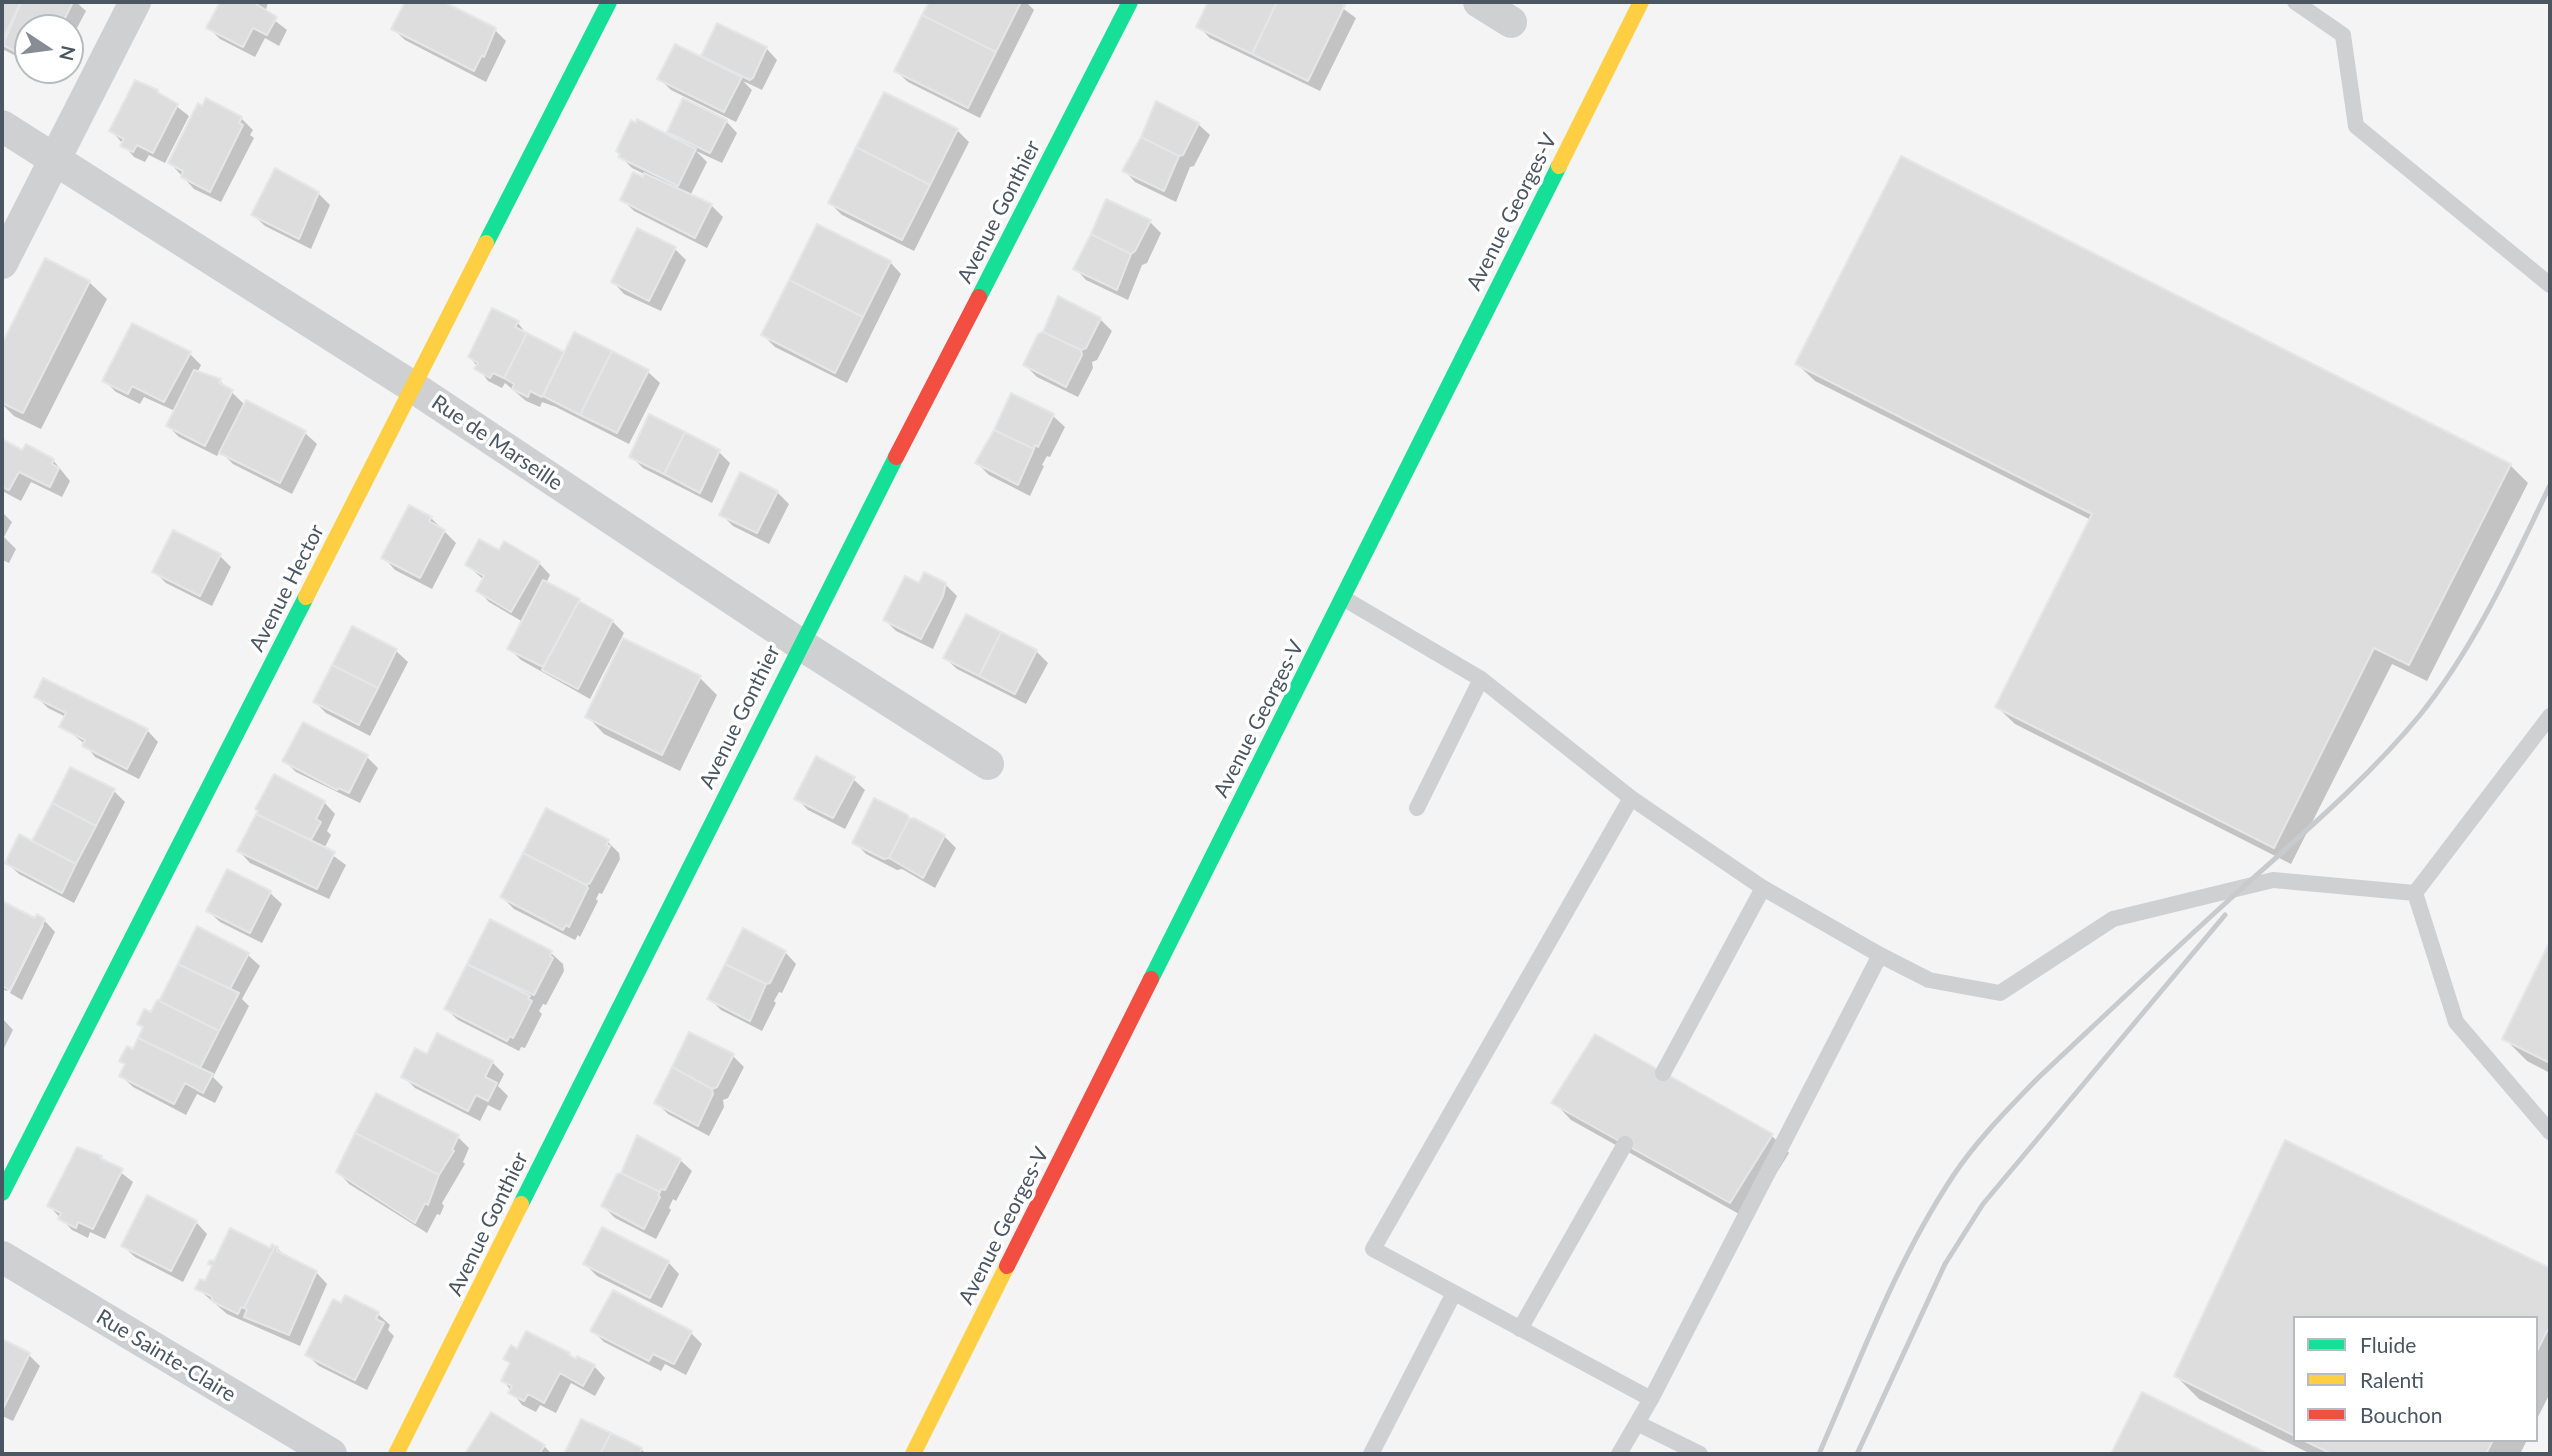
<!DOCTYPE html>
<html>
<head>
<meta charset="utf-8">
<style>
	body { margin:0 }
	#map { position:relative; width:2552px; height:1456px; overflow:hidden; background:#f4f4f4; font-family:Lato,sans-serif }
	canvas { display:block }
	.frame { position:absolute; inset:0; border:4px solid #4a5661; pointer-events:none }
	.legend { position:absolute; left:2293px; top:1316px; width:245px; height:126px; box-sizing:border-box; background:#fff; border:2px solid #b7bbc0; margin:0; padding:9px 12px; list-style:none; font-size:21px; color:#4a5661 }
	.legend li { display:flex; align-items:center; gap:14px; height:35px }
	.legend b { width:35px; border:2px solid #b7bbc0 }
	.north { position:absolute; left:14px; top:14px; width:70px; height:70px; box-sizing:border-box; background:#fff; border:2px solid #b7bbc0; border-radius:50%; rotate:103deg; font-size:19px; font-weight:700; line-height:28px; text-align:center; color:#4a5661 }
	.north::after { content:''; display:block; margin:auto; width:24px; height:32px; background:#868d94; clip-path:polygon(50% 0,100% 100%,50% 72%,0 100%) }
</style>
</head>
<body>
<div id="map">
<canvas width="2552" height="1456"></canvas>
<div class="frame"></div>
<ul class="legend">
<li><b style="height:9px;background:#16e098"></b>Fluide</li>
<li><b style="height:9px;background:#ffcf43"></b>Ralenti</li>
<li><b style="height:9px;background:#f24e42"></b>Bouchon</li>
</ul>
<div class="north">N</div>
</div>
<script>
const context = document.querySelector('canvas').getContext('2d');
context.lineJoin = 'round';
function paint(path, color) { context.fillStyle = color; context.fill(path, 'evenodd'); }
function stroke(path, color, width, dash) { context.strokeStyle = color; context.lineWidth = width; context.lineCap = dash ? 'butt' : 'round'; context.setLineDash(dash || []); context.stroke(path); }
function write(font, color, halo, rows, align = 'center') {
  context.font = font + ' Lato,sans-serif'; context.lineWidth = 7; context.setLineDash([]); context.textBaseline = 'middle'; context.strokeStyle = halo; context.fillStyle = color; for (const [text, x, y, turn = 0] of rows) {
    context.save(); context.translate(x, y); context.rotate((+turn || 0) * Math.PI / 180); context.textAlign = isNaN(turn) ? turn : align; if (halo) context.strokeText(text, 0, 0); context.fillText(text, 0, 0); context.restore();
  }
}
const shadow = new Path2D(`
	M2,2H76L86,11L70,41V28H28V62L2,49Z
	M222,2H268L265,13L287,30L279,46L265,38L255,57L220,39L209,28Z
	M410,2H440L495,30L506,41L486,82L405,40L393,29Z
	M931,2H1026L1034,10L980,118L908,82L896,71Z
	M1210,2H1334L1356,18L1320,91L1210,38L1198,26Z
	M718,25L766,48L777,60L762,90L743,81L752,90L736,122L671,90L659,78L701,59Z
	M43,70H55L54,76Z
	M157,91L189,116L165,163L149,155L145,162L134,157L111,130Z
	M206,101L241,118L253,130L250,135L254,138L221,202L194,189L170,163Z
	M1157,104L1198,124L1210,135L1194,166L1190,167L1176,202L1135,182L1124,170Z
	M726,121L737,133L722,163L696,151L707,162L690,196L711,205L723,217L707,248L634,211L622,199L646,175L632,168L620,156L679,142L669,131Z
	M957,130L969,142L914,251L842,215L830,203Z
	M318,193L330,205L311,249L265,226L253,215Z
	M1150,222L1161,233L1147,263L1142,265L1128,300L1086,280L1075,268Z
	M675,249L686,260L661,311L624,294L613,282Z
	M46,260L89,282L107,299L41,429L14,416L2,404V348Z
	M890,262L901,274L847,383L775,347L763,335Z
	M493,310L518,323L528,336L565,355L648,372L660,383L629,444L556,407L542,402L540,407L526,401L505,383L502,388L488,381L470,357Z
	M1100,319L1112,331L1097,360L1092,362L1093,368L1078,397L1037,377L1025,365Z
	M190,354L201,365L197,373L220,381L245,405L305,433L317,444L292,494L233,464L220,451L217,456L179,437L168,426L175,411L144,397L140,404L116,392L104,380Z
	M1797,364L2510,465L2528,483L2427,681L2392,664L2291,864L2015,724L1997,707L2091,520L1815,381Z
	M1053,416L1065,427L1050,457L1047,456L1042,465L1044,466L1030,496L989,475L977,463Z
	M2,441L23,452L53,460L70,481L62,497L31,482L21,501L2,491Z
	M719,452L730,463L712,503L643,468L631,456Z
	M777,492L789,504L769,544L733,526L721,514Z
	M2,512L12,522L4,537L16,549L9,563L2,560Z
	M431,518L456,543L432,589L395,570L384,558Z
	M500,552L539,563L550,575L546,583L612,621L624,633L590,699L521,660L510,649L523,622L489,602L478,590L484,580L467,565Z
	M220,556L231,567L212,606L166,583L155,572Z
	M945,584L957,596L933,649L896,631L885,620Z
	M352,629L396,651L408,662L370,736L326,713L315,702Z
	M1036,651L1048,663L1026,704L957,669L945,658Z
	M700,678L717,695L680,771L604,734L587,716Z
	M36,696L147,730L158,742L139,779L95,757L85,744L62,726L66,717L48,708Z
	M367,757L378,768L360,803L296,772L285,761Z
	M275,776L324,802L335,814L327,831L331,835L324,849L346,865L329,899L250,863L239,851Z
	M853,779L865,790L845,829L808,810L796,798Z
	M114,791L125,802L74,903L19,874L7,863Z
	M907,816L944,836L956,848L935,888L902,869L897,870L866,854L855,842Z
	M607,841L619,853L620,859L602,894L599,893L596,899L598,901L580,937L578,935L575,940L514,909L502,897Z
	M270,893L282,904L262,943L220,922L208,911Z
	M2,903L36,920H44L55,932L22,1000L10,993L44,925H40L7,991L2,989Z
	M491,922L551,953L563,964L564,971L546,1005L543,1004L539,1011L542,1014L525,1048L521,1047L519,1051L458,1020L446,1009Z
	M198,929L248,955L260,966L242,999L249,1006L213,1077L223,1087L215,1103L197,1094L186,1115L133,1087L121,1076L126,1065L121,1061L133,1051L144,1029L139,1024L152,1014L160,1002Z
	M2550,945V1073L2527,1061L2504,1038Z
	M785,952L796,964L782,993L779,992L774,1001L776,1003L762,1031L721,1010L709,998Z
	M2,1018L13,1030L2,1052Z
	M1595,1037L1772,1136L1789,1153L1748,1219L1571,1120L1554,1102Z
	M428,1056L492,1062L504,1074L498,1086L508,1096L500,1111L488,1105L480,1121L415,1088L403,1076Z
	M733,1056L744,1067L728,1098L723,1100L724,1107L709,1136L668,1114L656,1102Z
	M458,1137L469,1148L463,1162L465,1164L442,1203L444,1206L440,1215L437,1214L427,1233L349,1184L338,1172Z
	M2286,1143L2550,1269V1393L2536,1421V1318H2295V1440H2527L2520,1454H2311L2199,1399L2176,1376Z
	M78,1149L101,1157L133,1182L105,1239L90,1232L88,1238L72,1230L49,1206Z
	M680,1160L692,1171L676,1201L673,1199L669,1208L671,1210L656,1239L615,1218L603,1206Z
	M196,1222L207,1234L183,1282L135,1257L123,1246Z
	M278,1249L287,1258L316,1272L327,1284L300,1346L227,1314L197,1288Z
	M668,1262L679,1274L662,1308L597,1276L585,1264Z
	M346,1298L378,1314L390,1325L388,1330L394,1336L367,1390L319,1366L307,1355Z
	M593,1331L691,1333L702,1344L686,1375L665,1364L661,1371L604,1342Z
	M2,1341L29,1355L40,1366L13,1421L2,1416Z
	M518,1351L569,1354L577,1362L594,1366L605,1378L595,1396L571,1383L556,1413L540,1405L536,1412L522,1405L503,1380L511,1365L505,1359Z
	M2143,1394L2264,1454H2113Z
	M491,1414L544,1446L552,1454H467Z
	M582,1421L641,1449L646,1454H566Z`);
const building = new Path2D(`
	M2,2H21L2,41Z
	M21,2H73L60,28H28V58L3,45Z
	M220,2H253L277,17L267,35L253,28L243,47L206,28Z
	M405,2H444L496,28L484,57L482,55L474,71L391,29Z
	M929,2H1021L996,52L922,15Z
	M1208,2H1277L1252,54L1196,27Z
	M1277,2H1338L1345,5L1308,81L1252,54Z
	M922,15L996,52L968,108L894,71Z
	M717,23L767,47L753,78L750,80L701,56Z
	M675,44L742,77L724,112L657,79Z
	M135,80L158,90L157,92L178,104L153,153L137,145L133,152L120,146L124,139L109,131Z
	M884,92L958,129L930,185L856,147Z
	M206,98L242,117L239,123L243,125L210,192L181,177L183,171L168,163L198,103L202,106Z
	M683,98L727,120L710,153L667,132Z
	M1156,101L1199,123L1183,155L1179,156L1141,137Z
	M637,119L696,149L678,186L618,157L620,154L616,151L631,120L636,123Z
	M1141,137L1179,156L1164,191L1122,171Z
	M856,147L930,185L902,240L828,203Z
	M1901,156L2511,464L2409,665L2374,648L2274,848L1995,707L2092,514L1795,364Z
	M275,168L319,192L299,239L251,215Z
	M633,172L643,177L644,173L712,204L695,238L620,200Z
	M1106,199L1151,220L1135,251L1131,254L1091,234Z
	M817,224L891,261L863,317L789,280Z
	M637,228L676,247L649,301L611,282Z
	M1091,234L1131,254L1117,290L1073,269Z
	M45,258L90,281L23,413L2,403V344Z
	M789,280L863,317L835,373L761,335Z
	M1058,296L1101,318L1086,348L1081,350L1043,332Z
	M492,308L519,321L515,327L527,333L504,378L493,373L490,378L474,369L478,363L468,357Z
	M132,323L191,352L164,402L132,386L128,394L102,381Z
	M574,332L612,351L580,415L543,396Z
	M1043,332L1081,350L1082,355L1066,387L1023,365L1038,334Z
	M527,333L564,352L542,397L530,391L528,397L512,389L514,384L504,378Z
	M612,351L649,370L617,433L580,415Z
	M194,370L221,379L219,383L233,390L205,446L166,426Z
	M1011,393L1054,414L1038,447L1035,445L1034,449L994,430Z
	M246,400L306,431L280,483L219,453Z
	M649,414L685,432L664,474L629,457Z
	M994,430L1034,449L1018,485L975,463Z
	M685,432L720,450L700,493L664,474Z
	M2,439L22,450L26,444L54,459L52,464L59,468L50,487L19,472L9,490L2,487Z
	M740,472L778,491L757,533L719,515Z
	M409,505L432,517L429,521L445,530L420,578L381,558Z
	M173,530L221,554L200,596L152,572Z
	M479,539L499,550L504,541L540,562L511,612L476,591L484,576L465,565Z
	M924,572L946,583L943,596L921,639L883,620L905,576L919,583Z
	M543,580L580,599L543,667L507,649Z
	M579,601L613,620L578,689L542,670Z
	M966,614L1001,632L979,676L943,658Z
	M352,626L397,649L378,688L332,665Z
	M1001,632L1037,650L1015,694L979,676Z
	M623,638L701,676L662,755L585,717Z
	M332,665L378,688L359,725L313,702Z
	M43,678L148,729L127,769L82,746L85,740L59,727L66,713L34,697Z
	M303,722L368,755L349,793L339,788L337,790L282,761Z
	M816,756L855,777L833,818L794,799Z
	M70,767L115,789L96,826L52,803Z
	M274,774L325,801L316,819L321,822L311,840L256,814L258,811L255,809Z
	M874,798L908,815L909,819L889,858L884,859L852,843Z
	M52,803L96,826L76,864L32,841Z
	M546,808L609,840L606,845L610,846L590,883L586,885L523,853Z
	M256,814L335,852L317,889L237,851Z
	M914,818L945,835L923,878L889,858L909,819Z
	M19,834L76,864L62,893L5,863Z
	M523,853L586,885L588,888L569,927L566,925L563,930L500,897Z
	M227,869L271,891L250,933L206,911Z
	M2,901L35,918L37,914L45,919L10,990L2,986Z
	M490,919L552,951L550,956L553,958L534,995L467,964Z
	M197,926L249,953L230,989L178,964Z
	M743,928L786,951L770,983L766,984L725,964Z
	M2550,941V1063L2502,1039Z
	M178,964L239,993L219,1031L159,1001Z
	M467,964L530,996L528,999L532,1001L513,1038L510,1036L507,1041L444,1009Z
	M725,964L766,984L750,1021L707,999Z
	M157,1000L219,1031L200,1068L138,1038L143,1027L137,1024L144,1009L151,1012Z
	M689,1032L734,1054L717,1087L712,1089L672,1067Z
	M437,1033L493,1061L485,1077L497,1083L488,1101L476,1095L468,1111L401,1077L415,1048L427,1054Z
	M1595,1034L1773,1134L1730,1203L1551,1103Z
	M138,1038L213,1074L203,1093L185,1083L174,1104L119,1076L125,1064L119,1061L127,1046L133,1049Z
	M672,1067L712,1089L713,1094L698,1126L654,1103Z
	M376,1093L459,1135L452,1150L454,1151L439,1175L355,1133Z
	M355,1133L439,1175L428,1205L425,1203L415,1223L336,1172Z
	M637,1135L681,1159L665,1190L661,1189L660,1192L621,1173Z
	M2285,1140L2550,1268V1325L2536,1353V1318H2295V1436L2174,1376Z
	M77,1147L102,1156L100,1158L123,1169L93,1229L78,1222L76,1228L58,1219L61,1213L47,1206Z
	M621,1173L660,1192L658,1196L660,1197L644,1229L601,1206L617,1174Z
	M147,1195L197,1221L171,1271L121,1246Z
	M602,1227L669,1261L650,1298L583,1264Z
	M230,1228L270,1248L272,1244L275,1246L244,1308L241,1307L238,1314L213,1302L211,1296L195,1289L200,1279L205,1281L212,1266L208,1264L210,1260L214,1261Z
	M275,1246L278,1247L277,1251L317,1271L289,1335L244,1317L247,1310L244,1308Z
	M613,1290L692,1331L674,1364L653,1354L649,1361L590,1331Z
	M345,1295L379,1312L376,1319L384,1323L355,1380L305,1355L333,1299L341,1303Z
	M526,1331L570,1353L569,1355L576,1359L577,1356L595,1365L583,1386L560,1373L544,1403L528,1394L524,1401L508,1393L512,1386L501,1381L510,1363L503,1359L511,1345L517,1349Z
	M2,1339L30,1353L2,1411Z
	M2142,1392L2268,1454H2111Z
	M491,1412L545,1445L539,1454H465Z
	M581,1419L611,1433L600,1454H564Z
	M611,1433L642,1448L639,1454H600Z
	M2303,1440H2493L2486,1454H2332Z`);
const lane = new Path2D(`
	M2295,2L2343,35L2356,126L2550,285
	M1343,598L1481,679L1417,808
	M1481,679L1631,798L1373,1249L1651,1399
	M2415,893L2550,716
	M1880,955L1929,980L2000,993L2113,919L2273,880L2415,893L2456,1022L2550,1132
	M1663,1073L1763,888
	M1520,1329L1625,1144
	M1637,1423L1700,1454
	M1371,1454L1454,1293
	M1619,1454L1651,1399L1880,955L1763,888L1631,798`);
const street = new Path2D(`
	M1479,2L1511,22
	M2,126L413,387L800,644L988,764
	M2,263L135,2
	M2,1257L331,1454`);
const fast = new Path2D(`
	M486,243L609,2
	M979,297L1130,2
	M1151,979L1559,166
	M2,1193L306,597
	M521,1204L896,457`);
const slow = new Path2D(`
	M1559,166L1641,2
	M306,597L486,243
	M396,1454L521,1204
	M913,1454L1007,1266`);
const jam = new Path2D(`
	M896,457L979,297
	M1007,1266L1151,979`);
const rail = new Path2D(`
	M1819,1454C1860,1360 1896,1262 1953,1176C1977,1140 2007,1110 2037,1079C2101,1019 2165,958 2230,899C2295,840 2364,783 2420,715C2475,646 2512,565 2550,485
	M1857,1454L1945,1264L1983,1204L2225,915`);
const streetNames = [
	["Avenue Gonthier",999,212,-63],
	["Avenue Georges-V",1512,212,-63],
	["Rue de Marseille",497,443,34],
	["Avenue Hector",287,588,-63],
	["Avenue Gonthier",740,717,-64],
	["Avenue Georges-V",1259,719,-63],
	["Avenue Gonthier",488,1224,-64],
	["Avenue Georges-V",1004,1226,-63],
	["Rue Sainte-Claire",166,1356,31]
];
paint(shadow, '#0003');
paint(building, '#ddddde');
stroke(building, '#e5e6e7', 2);
stroke(lane, '#ced0d2', 16);
stroke(street, '#ced0d2', 32);
stroke(fast, '#16e098', 16);
stroke(slow, '#ffcf43', 16);
stroke(jam, '#f24e42', 16);
stroke(rail, '#c9cacc', 5);
write('21px', '#4a5661', '#fff', streetNames);
</script>
</body>
</html>
